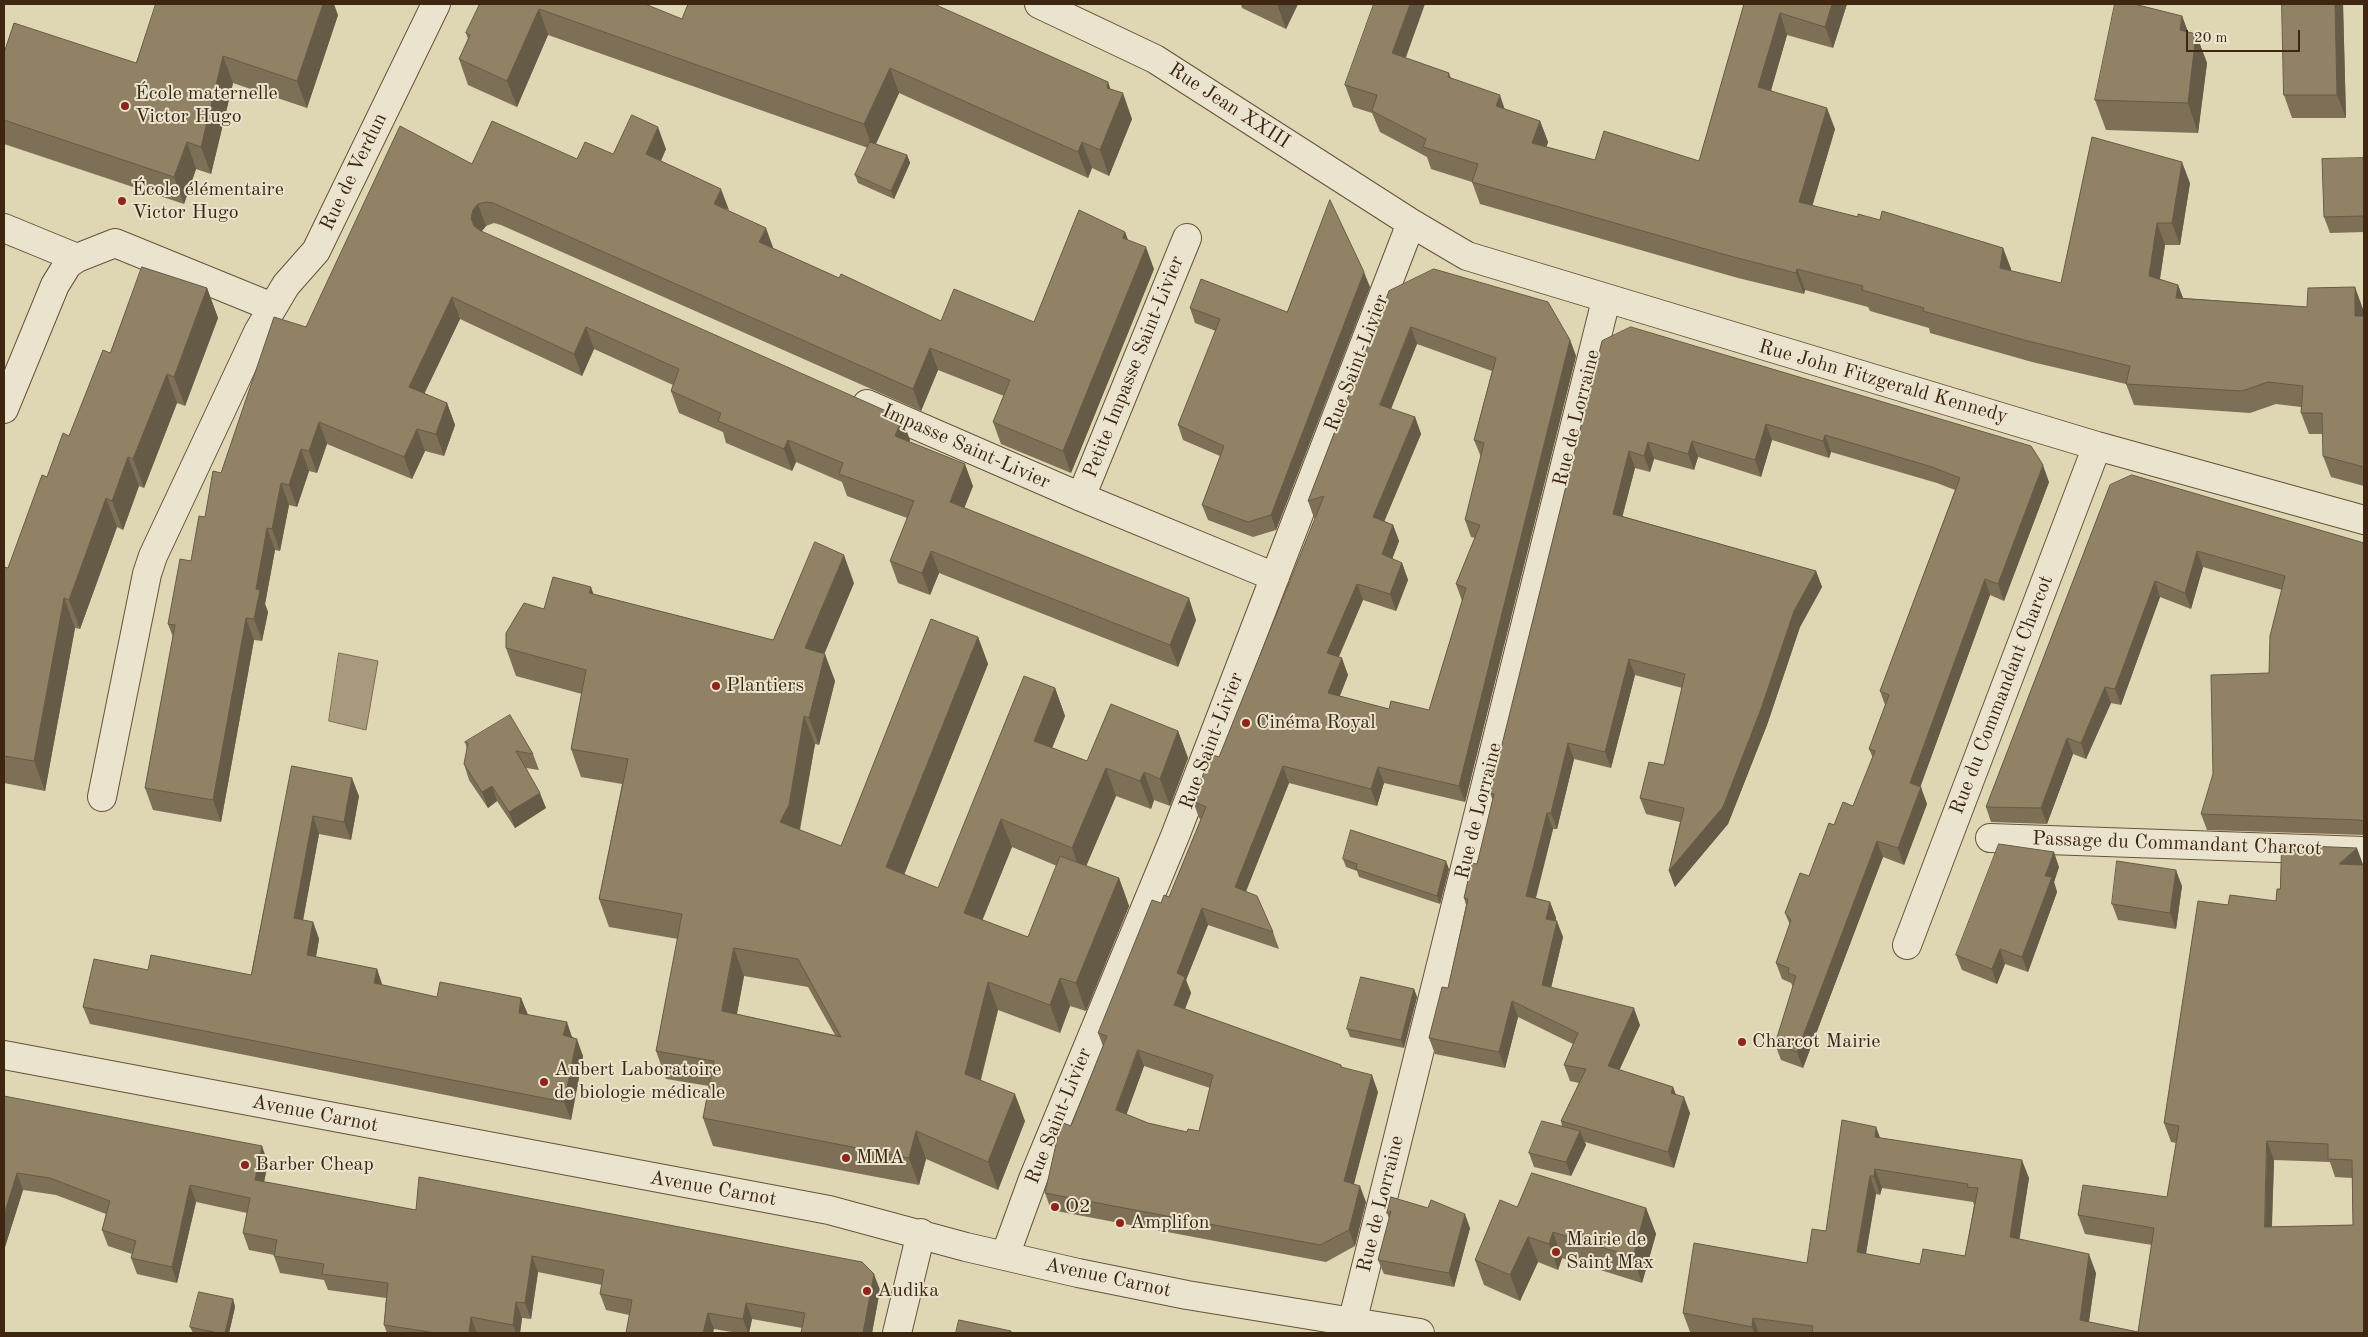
<!DOCTYPE html>
<html>
<head>
<meta charset="utf-8">
<style>
	body { margin:0 }
	#map { position:relative; width:2368px; height:1337px; overflow:hidden; background:#dfd6b3; font-family:"Old Standard TT",serif }
	canvas { display:block }
	.frame { position:absolute; inset:0; border:5px solid #3e2610; pointer-events:none }
	.scale { position:absolute; left:2186px; top:30px; width:114px; height:22px; box-sizing:border-box; border:2px solid #3e2610; border-top:0; padding-left:6px; font-size:15px; line-height:18px; white-space:nowrap; color:#3e2610; -webkit-text-stroke:4px #eae4ce; paint-order:stroke }
</style>
</head>
<body>
<div id="map">
<canvas width="2368" height="1337"></canvas>
<div class="frame"></div>
<div class="scale">20 m</div>
</div>
<script>
const context = document.querySelector('canvas').getContext('2d');
context.lineJoin = 'round';
function paint(path, color) { context.fillStyle = color; context.fill(path, 'evenodd'); }
function stroke(path, color, width, dash) { context.strokeStyle = color; context.lineWidth = width; context.lineCap = dash ? 'butt' : 'round'; context.setLineDash(dash || []); context.stroke(path); }
function write(font, color, halo, rows, align = 'center') {
  context.font = font + ' "Old Standard TT",serif'; context.lineWidth = 4; context.setLineDash([]); context.textBaseline = 'middle'; context.strokeStyle = halo; context.fillStyle = color; for (const [text, x, y, turn = 0] of rows) {
    context.save(); context.translate(x, y); context.rotate((+turn || 0) * Math.PI / 180); context.textAlign = isNaN(turn) ? turn : align; if (halo) context.strokeText(text, 0, 0); context.fillText(text, 0, 0); context.restore();
  }
}
const water = new Path2D(`
	M339,653L378,661L366,730L329,721Z`);
const minor = new Path2D(`
	M1039,4L1155,59L1411,223L1467,256L2097,446L2364,520
	M4,228L77,258
	M867,404L1081,497L1275,577
	M4,409L55,285L68,264L77,258L115,243L272,307
	M1081,497L1187,238
	M102,797L147,574L153,556L258,332L286,285L316,251L436,4
	M1990,838L2364,851
	M1907,945L2097,446
	M4,1055L829,1210L966,1247L1078,1273L1187,1295L1420,1333
	M1005,1256L1033,1179L1175,836L1411,223
	M1352,1323L1606,300
	M897,1333L921,1233`);
const wall = new Path2D(`
	M480,4L682,19L1111,89L1132,119L1109,176L1092,168L1088,178L899,93L876,144L907,155L910,163L894,199L858,183L855,175L868,148L548,35L517,107L468,85L459,59L468,39L466,33Z
	M1241,4H1298L1286,29L1242,8Z
	M1744,4H1847L1833,48L1787,35L1771,90L1835,129L1812,206L1858,217L1880,220L2003,248L2011,269L2010,271L2061,283L2190,183L2180,245H2165L2160,279L2178,285L2183,298L2307,307L2363,309V316H2364V486L2331,477L2323,456V434H2309L2301,413V407L2276,404L2250,413L2134,405L2126,384L2032,362L1930,333L1929,328L1870,311L1868,307L1805,290L1804,294L1738,278L1480,204L1472,182L1431,169L1427,157L1380,132L1372,113L1353,107L1345,85L1406,58L1449,73L1451,78L1505,109L1540,121L1548,142L1546,147L1595,160L1699,161Z
	M2282,4H2343L2346,118H2292L2284,95Z
	M338,15L307,108L233,83L211,174L196,169L184,204L4,144V53L136,63Z
	M2182,16L2188,32L2196,34L2207,63L2198,133L2106,130L2095,100Z
	M666,149L661,161L729,211L774,249L839,278L941,321L1034,322L1125,232L1128,240L1154,269L1071,473L1001,444L993,422L1004,396L938,370L921,411L501,225L494,223L486,226L481,232L910,440L909,442L973,486L964,508L1196,620L1178,667L939,573L930,595L898,583L890,561L907,518L847,496L842,482L796,462L792,471L726,443L723,432L679,413L671,391L673,385L594,349L582,376L460,319L424,394L447,403L455,425L444,456L425,451L412,479L327,444L317,473L309,471L297,507L289,505L280,551L275,550L265,604L268,612L262,641L254,640L221,822L153,810L145,788L173,637L168,624L191,561L205,517L221,473L306,327L472,164L577,159L613,154Z
	M2364,158V232L2330,233L2324,217Z
	M1370,287L1276,530L1253,537L1208,520L1202,505L1220,456L1183,440L1178,425L1216,331L1195,323L1190,308L1287,312Z
	M207,288L218,318L185,406L177,403L144,488L139,486L123,530L117,527L80,629L75,628L45,791L4,783V567L8,568L47,477L69,436L110,353Z
	M1389,291L1570,340L1576,356L1465,802L1384,783L1377,806L1289,783L1246,891L1273,932L1279,949L1208,925L1186,980L1191,993L1185,1009L1341,1065L1342,1068L1378,1092L1354,1184L1366,1202L1355,1246L1326,1262L1051,1210L1045,1193L1071,1126L1103,1046L1098,1033L1161,903L1169,897L1201,819L1199,818L1193,801L1219,757L1316,517L1314,518L1308,501ZM1417,344L1492,371L1474,440L1481,457L1465,520L1471,537L1475,538L1456,584L1462,601L1429,710L1389,709L1340,696L1348,675L1339,657L1363,600L1396,611L1408,580L1402,563L1392,559L1399,541L1393,525L1384,521L1421,434L1415,417L1391,409ZM1144,1066L1210,1088L1199,1131L1187,1132L1148,1123L1126,1115Z
	M1602,341L2049,482L2004,601L1990,595L1920,787L1927,804L1904,865L1883,857L1803,1068L1781,1060L1775,1044L1793,987L1791,983L1782,979L1776,963L1790,925L1785,913L1809,876L1834,825L1853,806L1873,758L1869,749L1885,705L1880,691L1955,490L1937,483L1831,452L1829,458L1772,440L1761,477L1698,457L1694,470L1654,459L1650,472L1635,468L1622,516L1816,571L1822,587L1800,627L1767,725L1728,824L1675,887L1669,871L1680,822L1646,814L1640,798L1664,765L1682,688L1635,675L1611,768L1574,759L1557,829H1553L1536,898L1550,902L1556,918V921L1563,937L1551,987L1640,1025L1619,1070L1673,1087L1676,1095L1690,1113L1674,1168L1585,1142L1586,1145L1571,1176L1534,1167L1529,1153L1562,1126L1561,1121L1579,1083L1570,1081L1564,1065L1573,1044L1518,1017L1505,1068L1435,1054L1429,1038L1448,988L1466,905L1464,898L1477,864L1493,801L1490,793Z
	M2110,485L2364,543V835L2207,830L2201,814L2269,673L2282,590L2203,567L2191,609L2160,597L2121,705L2111,703L2086,759L2073,754L2047,824L1991,822L1986,807Z
	M854,583L824,654L835,681L819,745L815,744L800,830L841,846L978,637L988,664L904,875L938,888L1055,688L1065,716L1052,748L1087,761L1178,731L1188,758L1170,806L1154,800L1151,809L1116,796L1086,866L1119,878L1129,906L1086,1011L1070,1006L1060,1033L998,1010L981,1080L1025,1121L998,1190L926,1159L919,1185L713,1146L703,1118L709,1086L666,1079L656,1051L678,939L609,927L599,899L622,784L581,777L571,749L582,694L516,676L506,648L544,609L593,594L773,640ZM1012,847L1057,866L1028,937L982,920ZM744,976L808,987L835,1035L737,1014Z
	M465,742L533,754L539,770L526,768L546,808L515,828L497,801L488,808L469,780L464,764L467,749Z
	M292,766L359,796L351,840L319,834L303,920L313,922L319,939L316,957L377,969L382,985L437,997L521,998L528,1015L573,1037L583,1056L571,1120L90,1024L83,1007L251,975Z
	M1343,859L1449,869L1440,904L1359,877L1357,871L1346,867Z
	M2364,865V1333H1697L1690,1332L1683,1313L1807,1263L1826,1231L1876,1127L1880,1138L2029,1178L2019,1239L2096,1273L2089,1322L2138,1332L2152,1245L2085,1234L2078,1215L2167,1197L2176,1143L2171,1142L2164,1123L2228,905L2276,901L2280,889ZM2274,1160L2330,1162L2335,1177L2352,1178L2353,1225L2272,1227ZM1882,1188L1973,1202L1974,1205L1965,1256L1920,1264L1866,1254L1876,1194L1880,1195Z
	M2059,867L2054,882L2057,892L2028,972L2005,964L1997,984L1962,970L1956,955Z
	M2182,886L2176,929L2118,920L2112,904Z
	M1414,989L1417,997L1404,1048L1350,1037L1347,1029Z
	M4,1096L268,1163L264,1182L416,1210L880,1290L872,1333H801L802,1328L752,1319L749,1333H738L629,1315L606,1310L600,1294L602,1285L538,1272L531,1319L522,1318L520,1333H387L384,1325L386,1298L328,1290L324,1280L280,1273L274,1256V1255L249,1250L243,1233L247,1213L196,1202L177,1283L137,1274L131,1258L132,1254L108,1246L102,1230L106,1214L56,1195L23,1190L5,1247H4Z
	M1391,1197L1470,1228L1454,1287L1384,1274L1378,1260L1389,1219L1387,1213Z
	M1517,1207L1646,1208L1656,1234L1642,1283L1562,1258L1558,1270L1538,1262L1520,1301L1484,1285L1475,1260Z
	M233,1299L235,1307L229,1333H193L190,1327Z`);
const shadedWall = new Path2D(`
	M323,4H334L338,15L307,108L297,81Z
	M1277,4H1298L1286,29Z
	M1410,4H1425L1400,74L1392,53Z
	M1832,4H1847L1833,48L1825,27Z
	M2335,4H2343L2346,118L2337,95Z
	M539,9L548,35L517,107L507,81Z
	M1780,13L1787,35L1766,108L1758,87Z
	M2182,16L2193,45L2180,30Z
	M2196,34L2207,63L2198,133L2188,103Z
	M223,56L233,83L211,174L201,147Z
	M890,68L899,93L873,150L864,124Z
	M1108,82L1117,107L1123,93L1132,119L1109,176L1100,150L1107,88Z
	M1500,95L1507,116L1496,106Z
	M1827,108L1835,129L1807,224L1799,202Z
	M1540,121L1548,142L1540,165L1532,143Z
	M658,127L666,149L654,176L646,154Z
	M187,142L196,169L184,204L174,177Z
	M1082,142L1092,168L1088,178L1078,152Z
	M907,155L910,163L894,199L891,191Z
	M2182,162L2190,183L2180,245L2172,223Z
	M721,189L729,210L714,204Z
	M478,204L486,226L481,232L479,240L471,218L473,210Z
	M2157,223L2165,245L2157,297L2149,276Z
	M766,228L774,250L759,242Z
	M1125,232L1133,254L1123,238Z
	M1146,247L1154,269L1071,473L1063,451Z
	M2003,248L2011,269L2008,290L2000,268Z
	M1797,269L1805,290L1804,294L1796,273Z
	M1364,272L1370,287L1276,530L1271,515Z
	M2178,285L2186,306L2176,298Z
	M2355,287L2363,309V337L2355,316Z
	M207,288L218,318L185,406L174,377Z
	M452,297L460,319L417,409L409,387Z
	M586,327L594,349L582,376L574,354Z
	M1411,327L1417,344L1386,421L1380,405Z
	M1570,340L1576,356L1465,802L1459,786Z
	M930,348L938,370L921,411L913,389Z
	M167,374L177,403L144,488L133,459Z
	M447,403L455,425L444,456L436,434Z
	M1415,417L1421,434L1379,534L1373,517Z
	M902,418L910,440L903,458L895,436Z
	M319,422L327,444L317,473L309,451Z
	M1766,424L1772,440L1761,477L1755,460Z
	M417,429L425,451L412,479L404,457Z
	M1825,435L1831,452L1829,458L1823,441Z
	M788,440L796,462L792,471L784,449Z
	M1692,441L1698,457L1694,470L1688,454Z
	M1648,442L1654,459L1650,472L1644,456Z
	M301,449L309,471L297,507L289,485Z
	M1629,451L1635,468L1619,530L1613,514Z
	M128,457L139,486L123,530L112,501Z
	M965,464L973,486L958,524L950,502Z
	M2043,465L2049,482L2004,601L1998,584Z
	M281,483L289,505L280,551L272,529Z
	M106,498L117,527L80,629L69,600Z
	M1393,525L1399,541L1388,570L1382,554Z
	M267,528L275,550L265,604L268,612L262,641L254,619L256,589Z
	M931,551L939,573L930,595L922,573Z
	M2197,551L2203,567L2191,609L2185,593Z
	M844,555L854,583L815,676L805,648Z
	M1402,563L1408,580L1396,611L1390,594Z
	M1816,571L1822,587L1800,627L1767,725L1728,824L1675,887L1669,871L1794,611Z
	M1985,579L1990,595L1916,799L1910,783Z
	M2155,581L2160,597L2121,705L2115,689Z
	M1357,584L1363,600L1333,669L1327,653Z
	M591,587L601,615L589,593Z
	M64,598L75,628L45,791L34,761Z
	M1189,598L1196,620L1178,667L1170,645Z
	M246,618L254,640L221,822L213,800Z
	M978,637L988,664L896,895L886,867Z
	M825,654L835,681L819,745L809,718Z
	M1342,658L1348,675L1334,710L1328,693Z
	M1629,659L1635,675L1611,768L1605,752Z
	M2105,687L2111,703L2086,759L2081,743Z
	M1055,688L1065,716L1044,768L1034,741Z
	M804,716L815,744L799,832L780,822Z
	M1178,731L1188,758L1170,806L1160,779Z
	M2067,738L2073,754L2047,824L2041,808Z
	M1568,743L1574,759L1557,829L1551,813Z
	M1283,766L1289,783L1241,904L1235,887Z
	M1378,767L1384,783L1377,806L1371,789Z
	M1106,768L1116,796L1082,876L1072,848Z
	M1144,772L1154,800L1151,809L1140,781Z
	M352,778L359,796L351,840L344,822Z
	M492,786L497,801L488,808L482,792Z
	M1921,787L1927,804L1904,865L1898,848Z
	M540,793L546,808L515,828L509,812Z
	M1547,813L1553,829L1532,912L1526,896Z
	M313,816L319,834L300,936L294,918Z
	M1001,819L1012,847L974,941L964,913Z
	M1877,841L1883,857L1803,1068L1797,1052Z
	M2357,848L2364,867L2339,864Z
	M2054,852L2059,867L2054,882L2057,892L2028,972L2022,957L2045,876Z
	M1446,861L1449,869L1440,904L1437,896Z
	M2176,870L2182,886L2176,929L2170,913Z
	M1119,878L1129,906L1086,1011L1076,983Z
	M1550,902L1556,918L1552,935L1546,919Z
	M1202,908L1208,925L1186,980L1191,993L1180,1022L1174,1005L1177,973Z
	M1557,921L1563,937L1548,1001L1542,985Z
	M313,922L319,939L313,973L307,955Z
	M734,948L744,976L732,1039L722,1011Z
	M2000,949L2005,964L1997,984L1992,969Z
	M377,969L383,987L374,983Z
	M1060,978L1070,1006L1060,1033L1050,1005Z
	M988,982L998,1010L975,1101L965,1074Z
	M1414,989L1417,997L1404,1048L1401,1040Z
	M521,998L528,1015L519,1013Z
	M1512,1001L1518,1017L1505,1068L1499,1052Z
	M1634,1008L1640,1025L1614,1082L1608,1066Z
	M567,1022L573,1040L563,1035Z
	M577,1039L583,1056L571,1120L564,1102Z
	M1138,1050L1144,1066L1122,1127L1116,1110Z
	M1372,1075L1378,1092L1350,1198L1344,1181Z
	M1673,1087L1679,1103L1671,1093Z
	M1015,1094L1025,1121L998,1190L988,1162Z
	M1684,1097L1690,1113L1674,1168L1668,1152Z
	M1876,1127L1883,1146L1875,1137Z
	M916,1131L926,1159L919,1185L909,1158Z
	M1580,1131L1586,1145L1571,1176L1566,1162Z
	M2267,1141L2274,1160L2271,1246L2265,1227Z
	M262,1146L268,1163L261,1196L255,1180Z
	M2022,1160L2029,1178L2017,1255L2010,1237Z
	M1875,1169L1882,1188L1880,1195L1874,1176Z
	M17,1173L23,1190L5,1247L4,1244V1215Z
	M1870,1176L1876,1194L1863,1270L1857,1252Z
	M190,1185L196,1202L177,1283L172,1267Z
	M1360,1186L1366,1202L1355,1246L1349,1230Z
	M1646,1208L1656,1234L1642,1283L1633,1257Z
	M1465,1214L1470,1228L1454,1287L1449,1273Z
	M1553,1232L1562,1258L1558,1270L1549,1244Z
	M1528,1237L1538,1262L1520,1301L1510,1275Z
	M2089,1254L2096,1273L2087,1333L2080,1320Z
	M532,1256L538,1272L531,1319L525,1303Z
	M874,1274L880,1290L872,1333H863Z
	M233,1299L235,1307L229,1333H225Z
	M516,1302L522,1318L520,1333H516L513,1325Z
	M746,1303L752,1319L749,1333H748L743,1319Z
	M708,1313L714,1329L713,1333H703Z
	M471,1317L477,1333H469Z
	M1753,1318L1759,1333H1754L1752,1327Z`);
const building = new Path2D(`
	M156,4H323L297,81L223,56L201,147L187,142L174,177L4,120V53L14,23L136,63Z
	M480,4H645L682,19L688,4H934L1108,82L1107,88L1123,93L1100,150L1082,142L1078,152L890,68L864,124L539,9L507,81L459,59L470,35L466,33Z
	M1374,4H1410L1392,53L1449,73L1448,77L1500,95L1496,106L1540,121L1532,143L1595,160L1604,131L1699,161L1744,4H1832L1825,27L1780,13L1758,87L1827,108L1799,202L1858,217V214L1880,220L1882,211L2003,248L2000,268L2061,283L2092,137L2182,162L2172,223H2157L2149,276L2178,285L2176,298L2307,307L2308,288L2355,287V316H2364V467L2323,456L2322,413H2301L2303,386L2268,382L2242,391L2126,384L2130,366L2024,340L1923,311L1924,308L1862,290L1863,286L1797,269L1796,273L1730,256L1472,182L1478,164L1423,147L1426,139L1372,111L1377,95L1345,85Z
	M2115,4H2134L2182,16L2180,30L2196,34L2188,103L2095,100Z
	M2282,4H2335L2337,95H2284Z
	M632,115L658,127L646,154L721,189L714,204L766,228L759,242L839,278L841,274L941,321L954,289L1034,322L1079,210L1125,232L1123,238L1146,247L1063,451L993,422L1010,380L963,361L930,348L913,389L493,203L486,202L478,204L473,210L471,218L474,226L481,231L902,418L895,436L965,464L950,502L1189,598L1170,645L931,551L922,573L890,561L914,501L839,474L843,463L788,440L784,449L718,421L721,413L671,391L679,369L586,327L574,354L452,297L409,387L447,403L436,434L417,429L404,457L319,422L309,451L301,449L289,485L281,483L272,529L267,528L256,589L260,590L254,619L246,618L213,800L145,788L175,625L168,624L180,559L191,561L199,516L205,517L213,471L221,473L274,317L306,327L400,126L472,164L492,121L577,159L585,142L613,154Z
	M870,142L907,155L891,191L855,175Z
	M2364,158V216L2324,217L2322,159Z
	M1330,200L1364,272L1271,515L1248,522L1202,505L1224,446L1178,425L1220,319L1190,308L1201,279L1287,312Z
	M142,267L207,288L174,377L167,374L133,459L128,457L112,501L106,498L69,600L64,598L34,761L4,756V567L8,568L42,475L47,477L63,433L69,436L103,350L110,353Z
	M1434,269L1548,302L1570,340L1459,786L1378,767L1371,789L1283,766L1235,887L1257,896L1273,932L1202,908L1177,973L1185,977L1174,1005L1341,1065V1067L1372,1075L1344,1181L1360,1186L1349,1230L1320,1245L1045,1193L1061,1122L1071,1126L1107,1036L1098,1033L1152,900L1161,903L1164,895L1169,897L1206,807L1193,801L1211,754L1219,757L1324,496L1308,501L1389,291ZM1411,327L1496,358L1474,440L1484,443L1465,520L1480,525L1456,584L1466,588L1429,710L1391,701L1389,709L1328,693L1342,658L1327,653L1357,584L1390,594L1402,563L1382,554L1393,525L1373,517L1415,417L1380,405ZM1138,1050L1213,1075L1199,1131L1188,1129L1187,1132L1148,1123L1116,1110Z
	M1631,327L2031,446L2043,465L1998,584L1985,579L1910,783L1921,787L1898,848L1877,841L1797,1052L1775,1044L1796,976L1788,973L1789,968L1776,963L1791,920L1785,913L1800,873L1809,876L1829,823L1834,825L1843,802L1853,806L1875,751L1869,749L1889,695L1880,691L1960,478L1932,467L1825,435L1823,441L1766,424L1755,460L1692,441L1688,454L1648,442L1644,456L1629,451L1613,514L1816,571L1794,611L1761,709L1723,807L1669,871L1684,808L1640,798L1649,762L1664,765L1685,674L1629,659L1605,752L1568,743L1551,813H1547L1526,896L1550,902L1546,919L1557,921L1542,985L1634,1008L1608,1066L1673,1087L1671,1093L1684,1097L1668,1152L1561,1121L1586,1069L1564,1065L1578,1033L1512,1001L1499,1052L1429,1038L1442,987L1448,988L1468,899L1464,898L1472,863L1477,864L1494,794L1490,793L1602,341Z
	M2132,475L2364,543V821L2359,820L2201,814L2213,774L2211,675L2269,673L2270,636L2285,576L2197,551L2185,593L2155,581L2115,689L2105,687L2081,743L2067,738L2041,808L1986,807L2110,485Z
	M815,542L844,555L805,648L825,654L809,718L804,716L789,805L780,822L841,846L931,619L978,637L886,867L938,888L1024,676L1055,688L1034,741L1087,761L1111,704L1178,731L1160,779L1144,772L1140,781L1106,768L1072,848L1001,819L964,913L1028,937L1060,856L1119,878L1076,983L1060,978L1050,1005L988,982L965,1074L1015,1094L988,1162L916,1131L909,1158L703,1118L714,1061L656,1051L682,914L599,899L628,759L571,749L586,670L506,648V633L524,603L544,609L553,577L591,587L589,593L773,640ZM734,948L798,959L841,1037L722,1011Z
	M510,715L533,754L516,751L540,793L509,812L492,786L482,792L464,764L468,743L465,742Z
	M292,766L352,778L344,822L313,816L294,918L313,922L307,955L377,969L374,983L437,997L440,982L521,998L519,1013L567,1022L563,1035L577,1039L564,1102L83,1007L94,959L148,970L151,955L251,975Z
	M1351,830L1446,861L1437,896L1356,869L1357,864L1343,859Z
	M1999,844L2054,852L2045,876L2052,877L2022,957L2000,949L1992,969L1956,955Z
	M2282,845L2357,848L2339,864L2364,865V1333H1812L1813,1326L1753,1318L1752,1327L1683,1313L1694,1243L1807,1263L1812,1229L1826,1231L1842,1120L1876,1127L1875,1137L2022,1160L2010,1237L2089,1254L2080,1320L2138,1332L2154,1228L2078,1215L2083,1185L2167,1197L2179,1126L2164,1123L2198,901L2228,905L2230,895L2276,901L2277,889H2280ZM2267,1141L2328,1144V1159L2352,1160L2353,1225L2265,1227ZM1875,1169L1968,1184L1967,1187L1978,1188L1965,1256L1923,1249L1920,1264L1857,1252L1870,1176H1874Z
	M2117,861L2176,870L2170,913L2112,904Z
	M1361,977L1414,989L1401,1040L1347,1029Z
	M4,1096L262,1146L255,1180L416,1210L419,1177L862,1262L874,1274L863,1333H801L805,1313L746,1303L743,1319L708,1313L703,1333H626L632,1300L600,1294L604,1270L532,1256L525,1303L516,1302L513,1325L471,1317L469,1333H436L384,1325L388,1283L322,1274L324,1264L274,1256L277,1240L243,1233L250,1198L190,1185L172,1267L131,1258L136,1241L102,1230L110,1201L50,1178L17,1173L4,1215Z
	M1542,1121L1580,1131L1566,1162L1529,1153Z
	M1532,1173L1646,1208L1633,1257L1553,1232L1549,1244L1528,1237L1510,1275L1475,1260L1500,1200L1517,1207Z
	M1391,1197L1428,1208L1431,1200L1465,1214L1449,1273L1378,1260L1391,1211L1387,1213Z
	M199,1292L233,1299L225,1333H218L190,1327Z
	M959,1320L1011,1331V1333H956Z`);
const markers = [
	[125,106,5,"#8f2418"],
	[122,201,5,"#8f2418"],
	[716,686,5,"#8f2418"],
	[1246,723,5,"#8f2418"],
	[1742,1042,5,"#8f2418"],
	[544,1082,5,"#8f2418"],
	[846,1158,5,"#8f2418"],
	[245,1165,5,"#8f2418"],
	[1055,1207,5,"#8f2418"],
	[1120,1223,5,"#8f2418"],
	[1556,1252,5,"#8f2418"],
	[867,1291,5,"#8f2418"]
];
const poiNames = [
	["École maternelle",135,94],
	["Victor Hugo",135,117],
	["École élémentaire",132,190],
	["Victor Hugo",132,213],
	["Plantiers",726,686],
	["Cinéma Royal",1256,723],
	["Charcot Mairie",1752,1042],
	["Aubert Laboratoire",554,1070],
	["de biologie médicale",554,1093],
	["MMA",856,1158],
	["Barber Cheap",255,1165],
	["O2",1065,1207],
	["Amplifon",1130,1223],
	["Mairie de",1566,1240],
	["Saint Max",1566,1263],
	["Audika",877,1291]
];
const streetNames = [
	["Rue Jean XXIII",1229,106,33],
	["Rue de Verdun",354,172,-64],
	["Rue Saint-Livier",1357,363,-69],
	["Petite Impasse Saint-Livier",1134,367,-68],
	["Rue John Fitzgerald Kennedy",1883,382,16],
	["Rue de Lorraine",1577,418,-76],
	["Impasse Saint-Livier",966,447,24],
	["Rue du Commandant Charcot",2002,695,-69],
	["Rue Saint-Livier",1212,741,-69],
	["Rue de Lorraine",1479,811,-76],
	["Passage du Commandant Charcot",2177,844,2],
	["Avenue Carnot",315,1114,11],
	["Rue Saint-Livier",1059,1116,-68],
	["Avenue Carnot",713,1189,10],
	["Rue de Lorraine",1381,1204,-76],
	["Avenue Carnot",1108,1278,12]
];
paint(water, '#a89a7c');
stroke(water, '#7e6c51', 1);
stroke(minor, '#665239', 30);
stroke(minor, '#eae4ce', 28);
paint(wall, '#7e7057');
paint(shadedWall, '#665b47');
paint(building, '#928265');
stroke(building, '#665b47', 1);
for (const [x, y, r, color] of markers) { const dot = new Path2D(); dot.arc(x, y, r, 0, 2 * Math.PI); context.fillStyle = color; context.fill(dot); stroke(dot, '#eae4ce', 2); }
write('20px', '#3e2610', '#eae4ce', poiNames, 'left');
write('20px', '#3e2610', '#eae4ce', streetNames);
</script>
</body>
</html>
